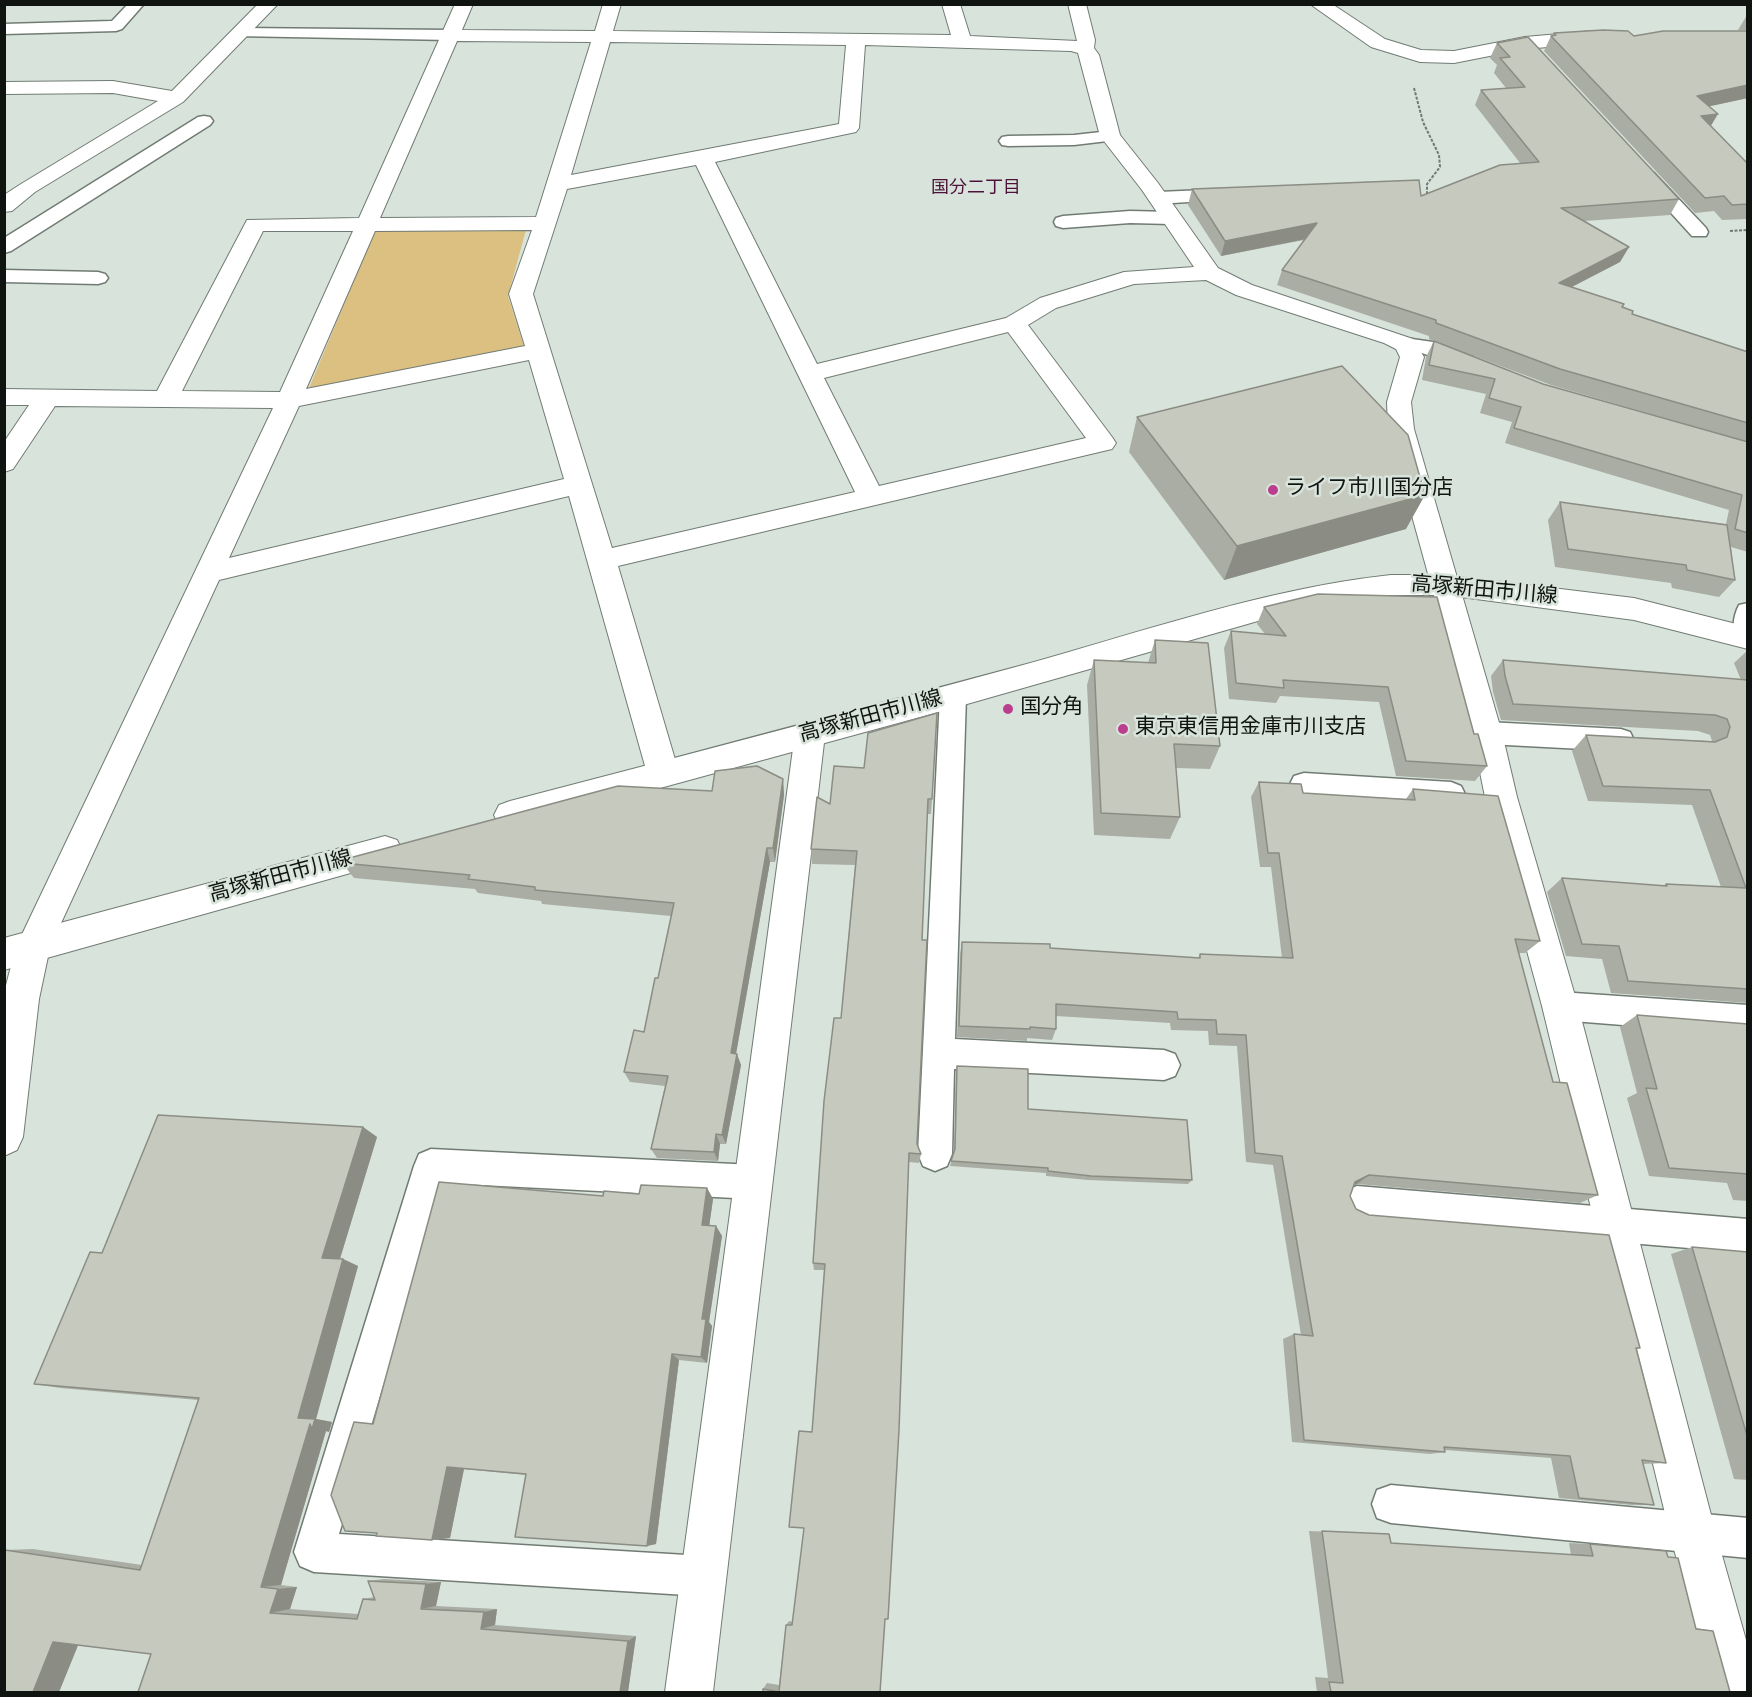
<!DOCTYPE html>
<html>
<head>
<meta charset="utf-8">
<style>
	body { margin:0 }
	#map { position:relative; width:1752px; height:1697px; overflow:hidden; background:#d8e4db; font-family:Spectral,serif }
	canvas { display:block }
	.frame { position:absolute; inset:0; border:6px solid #101411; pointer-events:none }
</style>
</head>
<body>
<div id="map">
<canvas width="1752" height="1697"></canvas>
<div class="frame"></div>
</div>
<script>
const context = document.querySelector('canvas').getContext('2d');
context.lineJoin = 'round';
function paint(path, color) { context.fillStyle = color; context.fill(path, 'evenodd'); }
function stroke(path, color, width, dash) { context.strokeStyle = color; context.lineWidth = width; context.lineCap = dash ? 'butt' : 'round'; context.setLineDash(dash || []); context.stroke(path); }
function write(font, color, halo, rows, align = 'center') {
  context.font = font + ' Spectral,"Noto Sans JP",serif'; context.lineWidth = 5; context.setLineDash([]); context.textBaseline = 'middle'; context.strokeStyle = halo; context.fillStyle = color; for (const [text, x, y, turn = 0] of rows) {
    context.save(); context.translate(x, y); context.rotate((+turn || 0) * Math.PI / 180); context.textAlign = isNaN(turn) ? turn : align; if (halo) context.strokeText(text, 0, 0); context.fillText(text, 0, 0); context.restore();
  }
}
const green = new Path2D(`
	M375,230H526L508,296L524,346L309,388Z`);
const path = new Path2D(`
	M1414,88L1423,122L1439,155L1440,167L1427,184V197
	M1730,231L1748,230`);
const service = new Path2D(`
	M128,4H144L122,29L116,31L4,34V24L112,21Z
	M241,28L450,30L458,35L450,40L235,36L233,33L235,30Z
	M204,116L210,117L213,121L210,125L11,251L4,253V238L198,117Z
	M1110,131L1116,132L1119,136L1116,140L1074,145L1008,146L1002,145L999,141L1002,137L1008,136L1074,135Z
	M1648,172L1654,173L1706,228L1708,232L1706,236H1692L1642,181L1639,177L1642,173Z
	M1228,189L1234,191L1237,195L1234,199L1158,204L1151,202L1149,198L1151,194L1158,192Z
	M1130,211L1171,212L1178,214L1180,218L1178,222L1171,224L1130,223L1063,228L1056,226L1054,222L1056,218L1063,216Z
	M4,270L98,272L105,274L108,278L105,282L98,284L4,282Z
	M1405,338L1433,342L1473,357L1476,362L1473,367L1466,369L1422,353L1398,349L1395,344L1398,339Z
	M1748,603V647L1737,645C1731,634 1733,616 1739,605Z
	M953,686L962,689L966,696L955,1039L1164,1050L1175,1054L1180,1065L1175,1076L1164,1080L954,1069L952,1154L947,1166L935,1171L923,1166L918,1154L940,696L944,689Z
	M1487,722L1621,729L1630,732L1634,740L1630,748L1621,751L1487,744L1478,741L1474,733L1478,725Z
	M1304,773L1451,782L1461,786L1465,794L1461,802L1451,806L1304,795L1294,792L1290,784L1294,776Z
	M1560,992L1748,1005V1035L1560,1020L1549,1016L1545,1006L1549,996Z
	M431,1149L754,1165L766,1170L771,1182L766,1194L754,1199L443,1183L339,1534L703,1556L717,1562L723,1576L717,1590L703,1596L314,1572L300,1566L294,1552L414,1166L419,1154Z
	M1357,1186L1748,1219V1253L1357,1220L1345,1215L1340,1203L1345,1191Z
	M1391,1485L1748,1518V1558L1391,1523L1377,1518L1372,1504L1377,1490Z`);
const minor = new Path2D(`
	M258,4H278L183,102L35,192L12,211L4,212V195L21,184L158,101L113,93L4,94V82L113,81L172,91Z
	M455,4H473L462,30L595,31L603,4H621L613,31L951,35L942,4H960L970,36L1077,41L1068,4H1086L1095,40L1094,48L1099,55L1120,135L1158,183L1218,268L1252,285L1413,339L1424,357L1411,402L1414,429L1502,733L1517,797L1578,1006L1716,1534L1748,1647V1692H1712L1670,1534L1542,1006L1485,797L1472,733L1388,429L1387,402L1400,357L1396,349L1384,343L1236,295L1206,280L1134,284L1056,308L1028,325L1112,437L1116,443L1112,449L618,566L679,773L674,782L663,786L652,782L647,773L569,496L219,580L50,947L39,999L23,1137L17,1150L4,1156V993L16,947L273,408L55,406L13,469L4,472V442L29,405H4V389L157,391L247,220L359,218ZM457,41L591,42L536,217L380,218ZM610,42L846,45L839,124L571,175ZM865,45L1071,51L1078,53L1100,136L1142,190L1194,267L1124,272L1040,298L1006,318L817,364L715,162L856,132L859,128ZM696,165L855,492L612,548L533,294L567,189ZM532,230L509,294L525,346L306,389L375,231ZM263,231H353L280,392L182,391ZM1008,332L1086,438L879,486L824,378ZM529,360L564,479L229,558L299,406Z
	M1310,4H1332L1385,39L1421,50L1454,51L1525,37L1593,31L1600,33L1602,37L1600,41L1593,43L1525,49L1454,63L1420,62L1371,47Z
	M810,722L821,725L825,734L713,1692H665L795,734L799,725Z`);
const secondary = new Path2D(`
	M1391,575H1446L1634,598L1748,627V649L1634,620L1446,595H1391L1344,600L1272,617L953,708L510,829L499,825L494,815L499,805L510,801C681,756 852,712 1023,665C1142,632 1268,588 1391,575Z
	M385,836L397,840L402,850L397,860L4,970V938Z`);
const wall = new Path2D(`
	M1747,15H1748V30H1738Z
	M1554,33L1634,36L1748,98L1709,106L1710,126L1748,164V219L1722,220L1714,211L1695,213L1544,51L1551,36H1552Z
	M1497,43L1679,199L1670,215L1585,221L1629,247L1620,262L1572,287L1622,307L1632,314L1748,352V442L1551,385L1429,339V336L1277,285L1282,270L1304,240L1221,256L1188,205L1192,189L1421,196L1520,163L1475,105L1481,90L1506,88L1494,73L1497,65L1490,58Z
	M1434,341L1543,384L1748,442V552L1731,547L1735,580L1719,597L1672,588L1671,583L1555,567L1548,520L1560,502L1726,524L1729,510L1505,443L1512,422L1480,413L1486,394L1422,380L1426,357Z
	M1137,417L1406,529L1224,580L1129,452Z
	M1264,607L1474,734L1487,766L1475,781L1396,776L1379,702L1280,696L1276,703L1229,699L1224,648L1231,631L1265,634L1257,624Z
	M1155,640L1220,746L1210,769L1176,768L1180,817L1170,839L1094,835L1087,685L1094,660L1148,663Z
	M1748,650V1003L1611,993L1602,959L1566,956L1547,892L1562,878L1663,886L1666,884L1721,887L1692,805L1588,801L1572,751L1586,735L1712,741L1710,735L1698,731L1501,720L1493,692L1491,676L1503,660L1741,680L1734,663Z
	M783,779L784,795L775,862H770L736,1054L741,1065L726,1144H720L718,1161L657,1158L651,1149L665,1086L630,1082L624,1072L644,1032L658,978L671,916L542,904L541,901L478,893L475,889L354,878L342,863L712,791Z
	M1259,782L1303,793L1406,799L1413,789L1540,941L1525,953H1519L1553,1082L1598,1195L1580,1203L1357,1184L1354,1185L1350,1196L1356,1209L1640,1348L1637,1349L1666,1463L1643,1464L1654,1505H1632L1559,1498L1551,1458L1445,1450V1452L1430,1454L1292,1442L1283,1339L1294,1334L1301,1335L1273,1165L1246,1162L1237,1046L1209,1045L1208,1031L1171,1030L1170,1023L1056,1016V1029L1052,1040L1027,1038V1041L957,1037L960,954L962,942L1198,958L1200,954L1282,958L1271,867H1260L1251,797Z
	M932,799L931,814H927L922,940L917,1144L921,1154L919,1163L909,1162L885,1619L880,1692H763V1689L767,1683L779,1685L786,1625L789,1621L793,1622L804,1528L812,1432L824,1270H814L813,1263L841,1018L855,865L812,864L811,849L830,804Z
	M1637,1015L1748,1024V1201L1733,1200L1727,1183L1649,1176L1627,1098L1637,1093L1620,1027Z
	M957,1066L1028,1109L1192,1180L1188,1184L1088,1180L1046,1176V1173L950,1166L954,1152L956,1071Z
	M363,1127L377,1137L340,1259H343L358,1266L316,1419L332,1422L329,1432L326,1431L281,1585L297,1587L290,1609L358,1614L363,1599L374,1597L368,1581L384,1579L441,1582L436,1606L497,1609L495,1625L636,1636L628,1692H138L151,1654L78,1645L59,1692H4L5,1550L33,1549L142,1565L198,1400L60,1388L34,1384Z
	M707,1188L713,1199L709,1226H716L722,1236L709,1322L712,1326L707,1363L679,1360L656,1544L647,1546L526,1475L464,1469L450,1538L432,1540L377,1533L373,1424L603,1196Z
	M1692,1247L1748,1252V1480L1734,1479L1671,1254Z
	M1309,1531L1389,1534L1391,1543L1571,1555L1569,1543L1590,1544L1668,1557L1696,1628L1713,1631L1730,1692H1317L1315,1677L1328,1678Z`);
const shadedWall = new Path2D(`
	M1748,85V98L1688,111L1697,96Z
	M1718,114L1709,129L1701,116Z
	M1317,223L1311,238L1221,256L1225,241Z
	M1629,247L1620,262L1550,298L1559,283Z
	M1425,495L1406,529L1224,580L1237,546Z
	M783,779L784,795L775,862L773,848Z
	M767,848L770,862L734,1065L731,1053Z
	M737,1054L741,1065L726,1144L722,1135Z
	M363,1127L377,1137L338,1265L322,1258Z
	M716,1134L720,1144L718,1161L714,1152Z
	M1369,1175L1357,1184L1343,1190L1355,1182Z
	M707,1188L713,1199L708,1235L702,1225Z
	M716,1226L722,1236L709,1322L712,1326L707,1363L701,1357L702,1319Z
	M343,1259L358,1266L316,1419L332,1422L329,1432L326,1431L281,1585L261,1587L298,1418Z
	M672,1354L679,1360L656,1544L647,1546Z
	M447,1467L464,1469L450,1538L432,1540Z
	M441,1582L436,1606L421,1609L426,1584Z
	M297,1587L290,1609L270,1613L278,1589Z
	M497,1609L495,1625L481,1629L484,1612Z
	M636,1636L628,1692H620L628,1641Z
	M81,1638L59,1692H33L53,1642Z`);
const building = new Path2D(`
	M1603,30L1628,31L1634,36L1663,31H1748V85L1697,96L1718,114L1701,116L1748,164V204L1732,205L1724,196L1705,198L1551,36L1556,35L1554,33Z
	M1528,37L1679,199L1561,208L1629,247L1559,283L1624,304L1622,307L1633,311L1632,314L1748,352V423L1560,369L1436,323V320L1282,270L1317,223L1225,241L1192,189L1419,180L1421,196L1500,165L1539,162L1481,90L1525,87L1500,58L1510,57L1497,43Z
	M1434,341L1543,384L1748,442V533L1735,529L1742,495L1514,428L1521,407L1489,398L1495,379L1429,365Z
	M1342,366L1408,435L1425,495L1237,546L1137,417Z
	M1560,502L1727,525L1735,580L1687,570L1686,565L1568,549Z
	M1318,594L1437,597L1474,734H1478L1487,766L1406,761L1388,687L1283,680L1284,688L1236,683L1231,631L1286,636L1264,607Z
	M1155,640L1208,643L1220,746L1174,744L1180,817L1101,813L1094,660L1156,663Z
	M1503,660L1748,680V989L1628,981L1619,946L1582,944L1562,878L1667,886L1666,884L1746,888L1710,790L1603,786L1586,735L1715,742L1727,737L1730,727L1727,719L1715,715L1513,704L1505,676Z
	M937,713L932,799H928L922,940H927L917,1144L921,1154L909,1153L899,1430L888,1619H885L880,1692H763V1689L779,1692L786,1625H792L804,1528L789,1527L799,1431L812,1432L825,1264L813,1263L824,1101L834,1018H841L857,851L811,849L817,797L830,804L834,766L864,768L868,733Z
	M757,766L783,779L773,848H767L731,1053L737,1054L722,1135L716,1134L714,1152L651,1149L668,1076L624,1072L634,1030L644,1032L655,978H658L674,903L535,890V887L468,879L470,875L342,863V860L618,786L712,791L715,771Z
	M1259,782L1301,784L1303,793L1415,800L1413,789L1498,796L1540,941L1515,939L1553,1082L1567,1083L1598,1195L1369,1175L1355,1182L1350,1196L1356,1209L1369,1215L1609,1235L1640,1348H1636L1666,1463L1642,1460L1654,1505L1579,1498L1570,1456L1444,1447L1445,1452L1304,1440L1294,1334L1313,1336L1282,1156L1255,1153L1246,1035L1217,1034L1216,1020L1178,1019L1177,1012L1056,1004V1029L1030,1027V1029L959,1026L962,942L1050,944V948L1200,958V954L1293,958L1279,853H1268Z
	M1637,1015L1748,1024V1174L1669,1168L1646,1088L1657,1089Z
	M957,1066L1028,1069V1109L1187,1120L1192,1180L1091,1176L1048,1171V1168L951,1161L955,1149Z
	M158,1115L363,1127L322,1258L343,1259L298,1418L315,1419L312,1429L310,1424L261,1587L278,1589L270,1613L357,1619L363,1599L375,1600L368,1581L426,1584L421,1609L484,1612L481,1629L628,1641L620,1692H138L151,1654L53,1642L33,1692H4L5,1550L140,1570L199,1398L34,1384L90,1252L102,1253Z
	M439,1182L603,1196L604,1191L639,1194L641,1185L707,1188L702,1225L716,1226L702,1319H706L701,1357L672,1354L647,1546L515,1537L526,1474L447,1467L432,1540L376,1536L377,1533L345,1531L331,1495L354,1422L373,1424Z
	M1692,1247L1748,1252V1439Z
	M1322,1531L1389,1534L1391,1543L1593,1556L1590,1544L1666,1551L1668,1557L1678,1558L1696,1629L1713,1631L1730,1692H1331L1329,1682L1343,1683Z`);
const markers = [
	[1273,490,6,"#bb3e8e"],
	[1008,709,6,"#bb3e8e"],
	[1123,729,6,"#bb3e8e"]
];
const farNeighbourhoodnames = [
	["国分二丁目",976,189]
];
const poiNames = [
	["ライフ市川国分店",1285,490],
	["国分角",1020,709],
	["東京東信用金庫市川支店",1135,729]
];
const streetNames = [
	["高塚新田市川線",1484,592,5],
	["高塚新田市川線",871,718,-15],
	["高塚新田市川線",281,878,-15]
];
paint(green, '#dcc082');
stroke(service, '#717b74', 3);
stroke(minor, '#717b74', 2);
stroke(secondary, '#717b74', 2);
stroke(path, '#727a74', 2, [3, 1.5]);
paint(service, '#fff');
paint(minor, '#fff');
paint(secondary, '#fff');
paint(wall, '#aaada3');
paint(shadedWall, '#8b8d84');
paint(building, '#c6c9bd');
stroke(building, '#8b8d84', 1.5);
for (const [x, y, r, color] of markers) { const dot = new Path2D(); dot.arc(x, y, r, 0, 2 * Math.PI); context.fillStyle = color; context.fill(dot); stroke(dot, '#d8e4db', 2); }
write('18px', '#4d1239', '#d8e4db', farNeighbourhoodnames);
write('21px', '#101411', '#d8e4db', poiNames, 'left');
write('21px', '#101411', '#d8e4db', streetNames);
</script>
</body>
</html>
